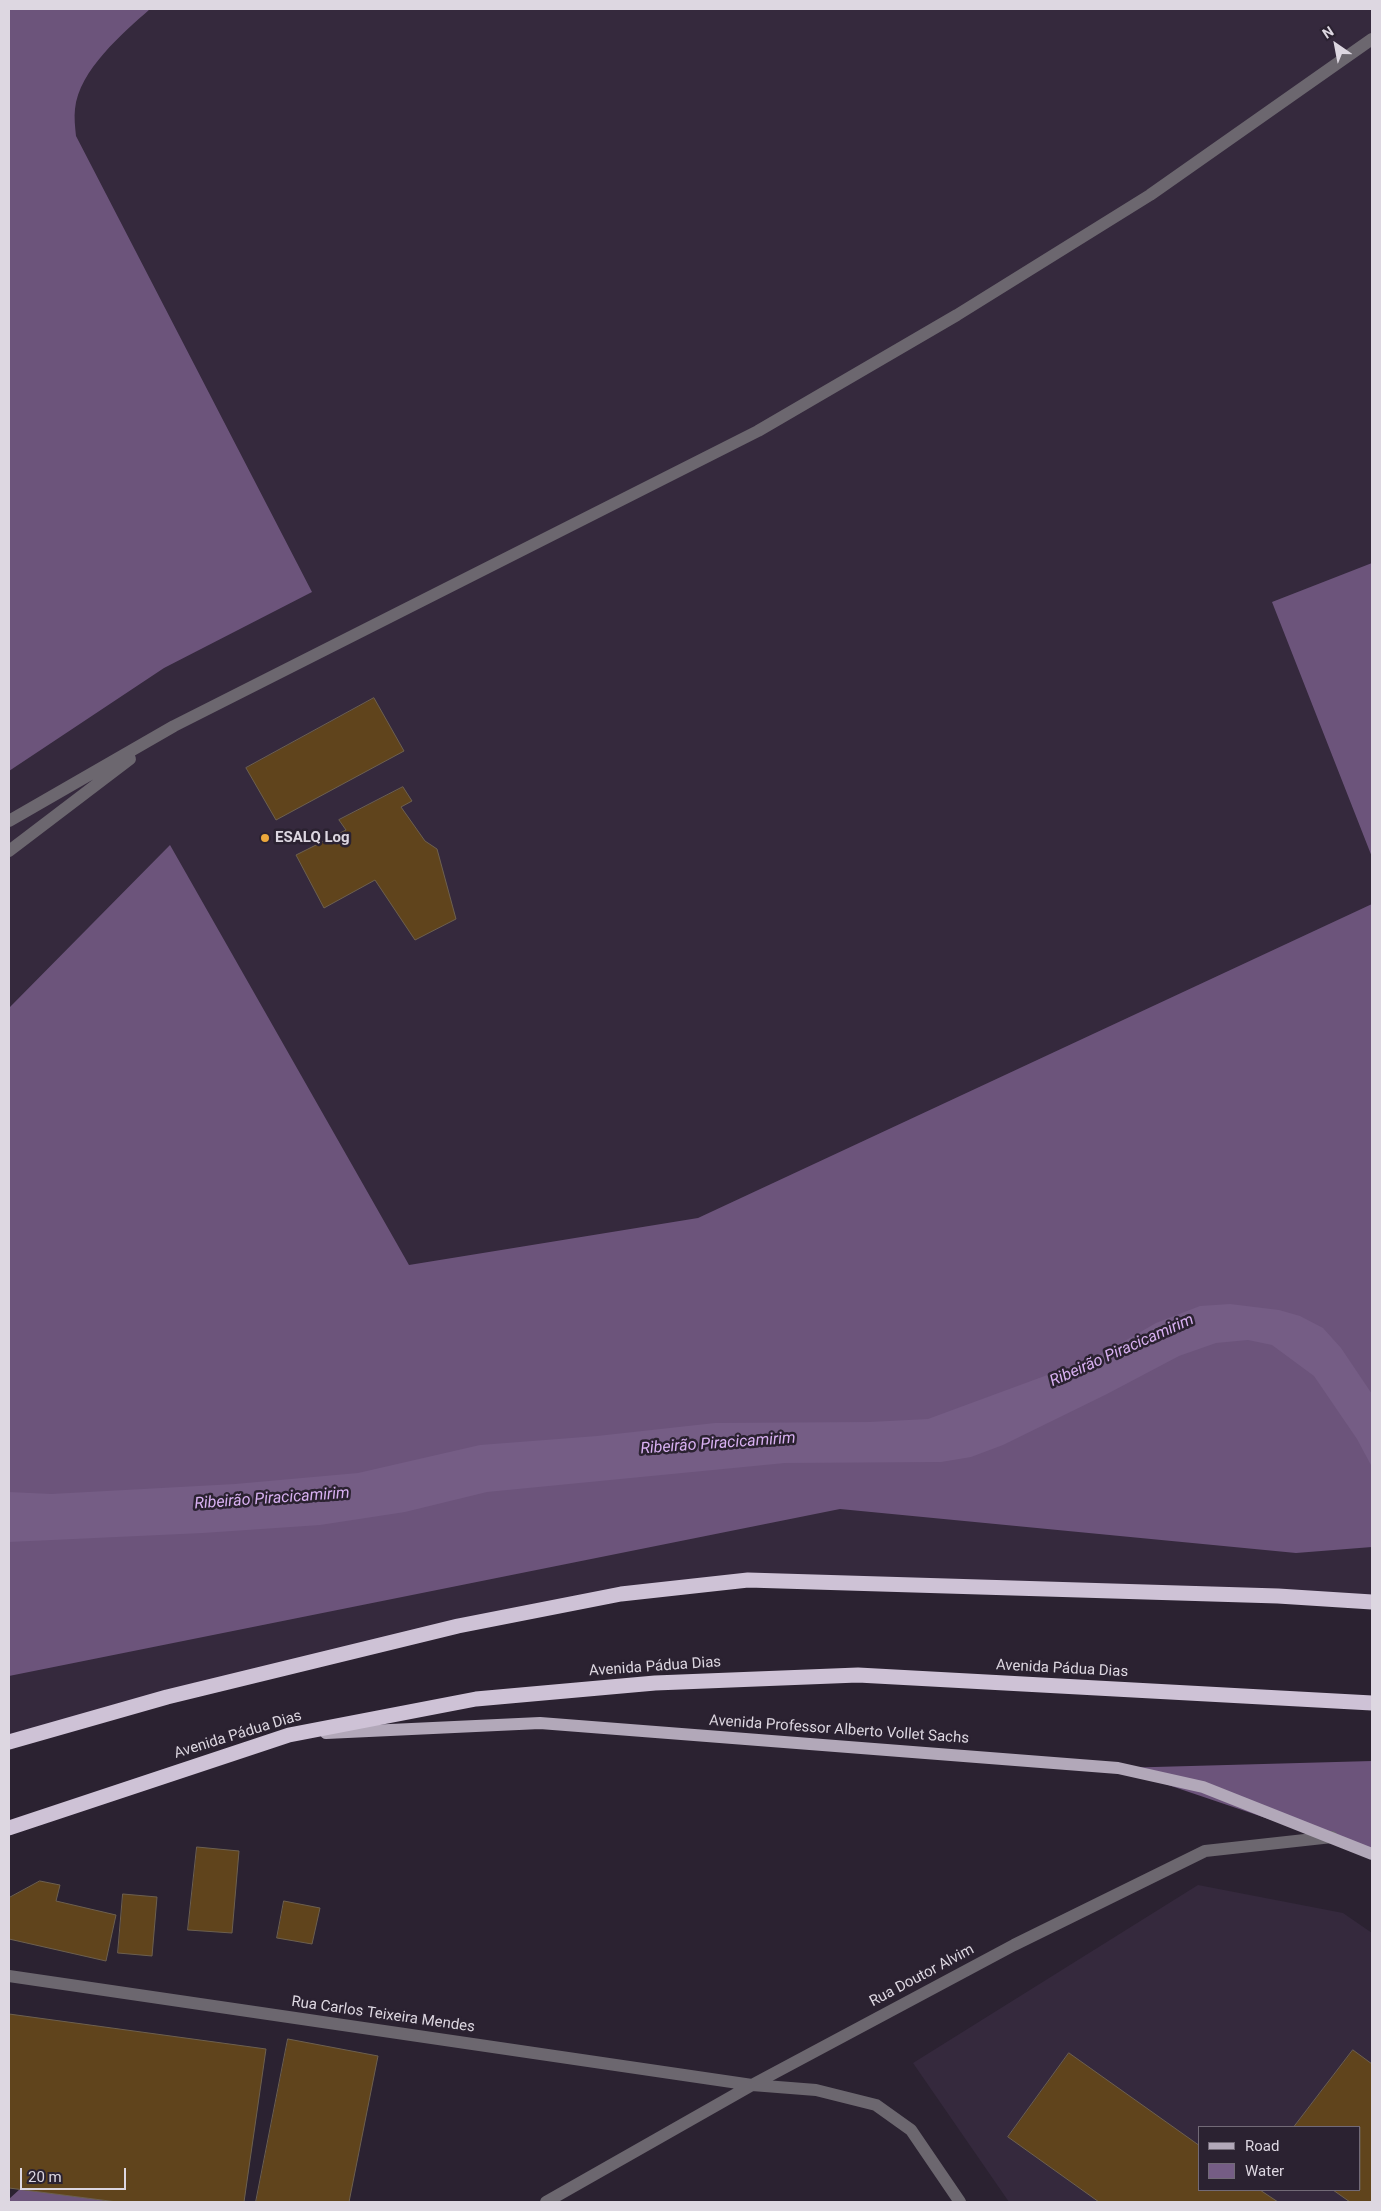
<!DOCTYPE html>
<html>
<head>
<meta charset="utf-8">
<style>
	body { margin:0 }
	#map { position:relative; width:1381px; height:2211px; overflow:hidden; background:#2b2231; font-family:Roboto,sans-serif }
	canvas { display:block }
	.frame { position:absolute; inset:0; border:10px solid #ddd7e1; pointer-events:none }
	.legend { position:absolute; left:1198px; top:2126px; width:162px; height:65px; box-sizing:border-box; background:#2b2231; border:1px solid #726a77; margin:0; padding:6px 9px; list-style:none; font-size:15px; color:#ddd7e1 }
	.legend li { display:flex; align-items:center; gap:10px; height:25px }
	.legend b { width:25px; border:1px solid #726a77 }
	.north { position:absolute; left:1311px; top:20px; width:50px; height:50px; -webkit-text-stroke:4px #2b2231; paint-order:stroke; rotate:327deg; font-size:14px; font-weight:700; line-height:20px; text-align:center; color:#ddd7e1 }
	.north::after { content:''; display:block; margin:auto; width:18px; height:22px; background:#ddd7e1; clip-path:polygon(50% 0,100% 100%,50% 72%,0 100%) }
	.scale { position:absolute; left:20px; top:2168px; width:106px; height:22px; box-sizing:border-box; border:2px solid #ddd7e1; border-top:0; padding-left:6px; font-size:15px; line-height:18px; white-space:nowrap; color:#ddd7e1; -webkit-text-stroke:4px #2b2231; paint-order:stroke }
</style>
</head>
<body>
<div id="map">
<canvas width="1381" height="2211"></canvas>
<div class="frame"></div>
<ul class="legend">
<li><b style="height:6px;background:#b2a8b9"></b>Road</li>
<li><b style="height:14px;background:#755d85"></b>Water</li>
</ul>
<div class="north">N</div>
<div class="scale">20 m</div>
</div>
<script>
const context = document.querySelector('canvas').getContext('2d');
context.lineJoin = 'round';
function paint(path, color) { context.fillStyle = color; context.fill(path, 'evenodd'); }
function stroke(path, color, width, dash) { context.strokeStyle = color; context.lineWidth = width; context.lineCap = dash ? 'butt' : 'round'; context.setLineDash(dash || []); context.stroke(path); }
function write(font, color, halo, rows, align = 'center') {
  context.font = font + ' Roboto,sans-serif'; context.lineWidth = 5; context.setLineDash([]); context.textBaseline = 'middle'; context.strokeStyle = halo; context.fillStyle = color; for (const [text, x, y, turn = 0] of rows) {
    context.save(); context.translate(x, y); context.rotate((+turn || 0) * Math.PI / 180); context.textAlign = isNaN(turn) ? turn : align; if (halo) context.strokeText(text, 0, 0); context.fillText(text, 0, 0); context.restore();
  }
}
const built = new Path2D(`
	M9,9H1372V1597L751,1578L624,1592L9,1740Z
	M1198,1885L1343,1913L1372,1933V2202H1009L913,2063ZM1200,2127H1360V2190H1200Z`);
const forest = new Path2D(`
	M9,9H150C123,33 79,70 75,109C74,117 75,127 76,136L312,592L164,668L9,771Z
	M1372,563V857L1272,602Z
	M170,845L409,1265L698,1218L1372,904V1547L1296,1553L840,1509L9,1676V1008Z
	M1372,1761V1854L1118,1768Z
	M20,2189L117,2202H9V2199Z`);
const water = new Path2D(`
	M1230,1304L1279,1310L1300,1316L1323,1328L1341,1348L1372,1394V1467L1357,1439L1314,1376L1272,1345L1248,1340L1216,1343L1179,1356L1107,1394L1003,1445L971,1457L941,1462L785,1463L487,1492L405,1512L320,1525L203,1533L9,1542V1492L51,1494L235,1484L358,1473L480,1445L597,1436L715,1423L869,1422L928,1419L1069,1367L1109,1350L1156,1323L1200,1306Z`);
const building = new Path2D(`
	M374,698L404,751L276,820L246,768Z
	M403,787L412,801L401,807L425,841L437,849L456,919L415,940L375,880L324,908L296,855L346,830L339,820Z
	M197,1847L239,1851L232,1933L188,1930Z
	M40,1881L60,1885L56,1901L116,1915L106,1961L9,1939V1898Z
	M123,1894L157,1897L152,1956L118,1953Z
	M284,1901L320,1908L312,1944L277,1938Z
	M9,2014L266,2049L244,2202H117L9,2188Z
	M288,2039L378,2056L349,2202H256Z
	M1353,2050L1372,2064V2202H1350L1333,2190H1360V2127H1294Z
	M1069,2053L1200,2146V2190H1260L1278,2202H1099L1008,2137Z`);
const minor = new Path2D(`
	M9,821L174,726L758,431L957,315L1150,195L1372,39
	M9,851L130,759
	M9,1976L752,2085L816,2090L876,2105L911,2130L960,2202
	M546,2202L752,2085L1014,1945L1205,1851L1332,1837`);
const major = new Path2D(`
	M326,1733L540,1723L1118,1768L1203,1787L1372,1854`);
const highway = new Path2D(`
	M9,1742L167,1697L458,1626L621,1594L748,1580L1278,1596L1372,1602
	M9,1828L289,1735L476,1699L655,1683L858,1675L1372,1703`);
const markers = [
	[265,838,5,"#eda83c"]
];
const poiNames = [
	["ESALQ Log",275,838]
];
const streetNames = [
	["Avenida Pádua Dias",655,1667,-4],
	["Avenida Pádua Dias",1062,1669,3],
	["Avenida Professor Alberto Vollet Sachs",839,1730,4],
	["Avenida Pádua Dias",238,1735,-17],
	["Rua Doutor Alvim",922,1976,-28],
	["Rua Carlos Teixeira Mendes",383,2015,8]
];
const waterNames = [
	["Ribeirão Piracicamirim",1122,1351,-24],
	["Ribeirão Piracicamirim",718,1444,-4],
	["Ribeirão Piracicamirim",272,1499,-4]
];
paint(built, '#35293d');
paint(forest, '#6c547b');
paint(water, '#755d85');
paint(building, '#60441c');
stroke(building, '#6d604f', 1);
stroke(minor, '#6c676f', 12);
stroke(major, '#b2a8b9', 12);
stroke(highway, '#cec2d6', 15);
for (const [x, y, r, color] of markers) { const dot = new Path2D(); dot.arc(x, y, r, 0, 2 * Math.PI); context.fillStyle = color; context.fill(dot); stroke(dot, '#2b2231', 2); }
write('bold 15px', '#ddd7e1', '#2b2231', poiNames, 'left');
write('15px', '#ddd7e1', '#2b2231', streetNames);
write('italic 16px', '#d8b0f1', '#2b2231', waterNames);
</script>
</body>
</html>
